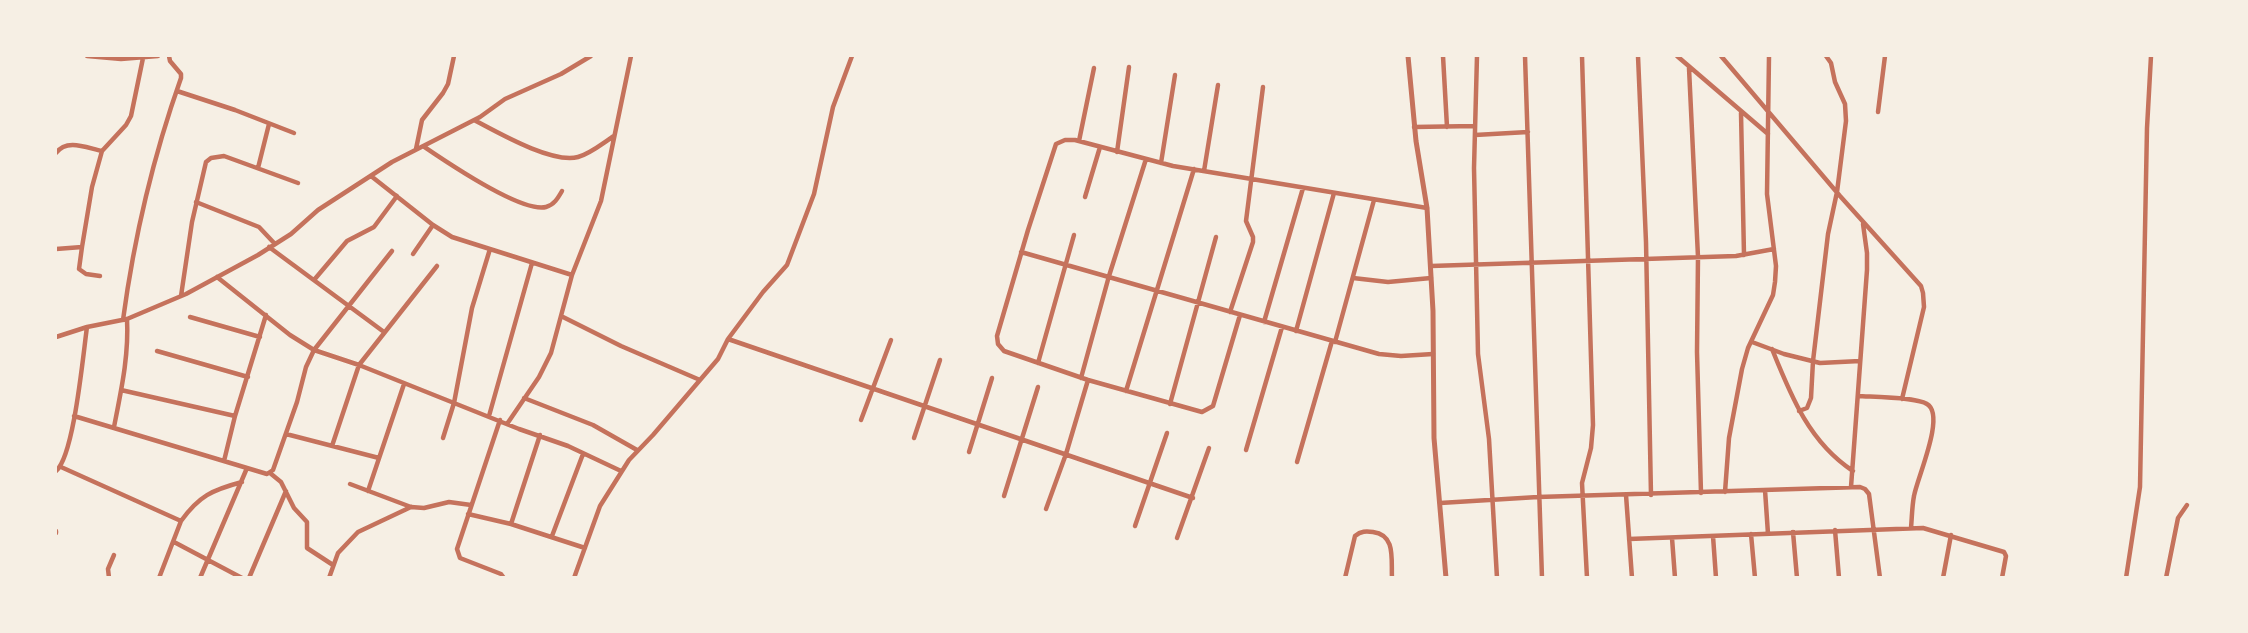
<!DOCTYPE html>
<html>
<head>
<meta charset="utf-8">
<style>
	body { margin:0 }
	#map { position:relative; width:2248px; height:633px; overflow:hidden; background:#f6efe4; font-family:"Zilla Slab",serif }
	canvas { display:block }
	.frame { position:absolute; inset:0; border:57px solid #f6efe4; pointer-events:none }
</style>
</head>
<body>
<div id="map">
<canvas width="2248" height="633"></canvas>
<div class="frame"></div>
</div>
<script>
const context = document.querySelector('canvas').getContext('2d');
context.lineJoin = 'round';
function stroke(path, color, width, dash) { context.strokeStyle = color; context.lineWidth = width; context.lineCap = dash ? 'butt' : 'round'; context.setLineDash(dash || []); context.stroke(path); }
const minor = new Path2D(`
	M87,56L121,59L158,56
	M1443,56L1447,127
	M1477,56L1474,168L1478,354L1489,439L1497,578
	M1525,56L1542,578
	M1582,56L1593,425L1591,448L1582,483L1587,578
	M1638,56L1646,242L1651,495
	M1677,56L1768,134
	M1721,56L1840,196L1921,286L1923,293L1924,307L1902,399
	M1689,68L1698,257L1697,352L1701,493
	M177,91L235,110L294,133
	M1878,112L1885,56
	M1741,113L1744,255
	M474,120C497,132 552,164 578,157C590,154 603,143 614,136
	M1414,127L1475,126
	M1475,135L1528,132
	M1079,141L1094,68
	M423,146C445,161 521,213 546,207C554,205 558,198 562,191
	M416,149L422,120L443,93L448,84L454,56
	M102,151L126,125L131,116L143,58
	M1117,152L1129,67
	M56,153C67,138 87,148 102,151L92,187L82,247L56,249
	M1161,163L1175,75
	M258,168L269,124
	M1204,171L1218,85
	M371,176L433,225L452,237L572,275
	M1085,197L1100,147
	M196,202L259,227L275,244
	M82,247L79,269L86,274L100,276
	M269,247L384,332
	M1021,252L1379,354L1401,356L1433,354
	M413,254L433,225
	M1431,266L1736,256L1774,249
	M217,277L290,335L314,350L359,365L519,429L568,446L621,471
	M1353,278L1388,282L1431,278
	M314,280L347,241L374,227L397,196
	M181,296L192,222L206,162L211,158L224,156L298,183
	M1230,312L1253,242V237L1246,221L1263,87
	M1240,315L1213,406L1202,412L1088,380L1004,351L998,344L997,336L1028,230L1056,144L1065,140H1075L1173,166L1427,208
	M561,316L621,346L700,380
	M190,317L260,337
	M123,320C134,238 153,157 181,78V74L170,61L169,56
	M1264,322L1303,188
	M1296,331L1334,193
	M56,337L87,327L127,319L186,294L258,255L291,234L318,210L392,162L480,117L505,99L561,74L591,56
	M728,339L1193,498
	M1335,342L1374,200
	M1752,342L1784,354L1820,363L1860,361
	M1772,349C1791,396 1809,442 1853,471
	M157,351L248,377
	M1038,363L1074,235
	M1081,378L1109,276L1146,159
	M121,390L235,416L266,315
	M1126,391L1194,169
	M1858,396C1873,397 1916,397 1927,404C1946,415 1917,478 1914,496C1912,506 1912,517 1911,528
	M524,398L593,425L637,450
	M1170,404L1216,237
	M1799,411L1807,408L1811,398L1813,361L1828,234L1837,192L1846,121L1845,104L1835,82L1831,63L1826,56
	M74,416L267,474L273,470L297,402L306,367L314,350L392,251
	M489,416L532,263
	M500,420L457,549L460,558L501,574L504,578
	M861,420L891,340
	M507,424L539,377L551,353L572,275L601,201L631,56
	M114,427C121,391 129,356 127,319
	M286,434L379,458
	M443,438L454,403L472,308L490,249
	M914,438L940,360
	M332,446L359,365L437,266
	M1246,450L1282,327
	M969,452L992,378
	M224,461L235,416
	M1297,462L1332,341
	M61,467L181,521L159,578
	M56,471C74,456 83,355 87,327
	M270,473L281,482L294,508L307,522V548L333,565
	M350,484L411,507L424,508L449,502L471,505
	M1851,487L1867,270V253L1863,224
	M1765,490L1768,534
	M368,491L404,384
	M1725,492L1729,438L1742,369L1748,348L1773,295L1775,282L1776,266L1767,194L1769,56
	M1626,495L1632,578
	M1004,496L1038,387
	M1440,503L1538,497L1860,487L1865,489L1869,494L1880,578
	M1046,509L1066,454L1088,380
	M468,514L511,524L585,548
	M181,521C199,496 212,490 242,482
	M511,524L540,435
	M1135,526L1167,433
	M1835,530L1839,578
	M1793,532L1797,578
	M56,533V531
	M1751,534L1755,578
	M552,536L583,454
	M1713,536L1716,578
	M1177,538L1209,448
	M1672,538L1675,578
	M1629,539L1923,528L2004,552L2006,556L2002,578
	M174,542L242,578
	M109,578L108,569L114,555
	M200,578L247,468
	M249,578L286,491
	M329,578L338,553L358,532L411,507
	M574,578L600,506L629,460L653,435L718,359L728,339L763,292L787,265L814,194L833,107L852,56
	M1345,578L1355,536C1361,531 1366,531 1373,532C1396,535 1391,559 1392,578
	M1943,578L1951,535
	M2126,578L2140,487L2147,128L2151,56
	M2166,578L2178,518L2187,505`);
const tertiary = new Path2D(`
	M1408,56L1416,141L1427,208L1433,311L1434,438L1446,578`);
stroke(minor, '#c5725c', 4.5);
stroke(tertiary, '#c5725c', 5);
</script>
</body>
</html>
